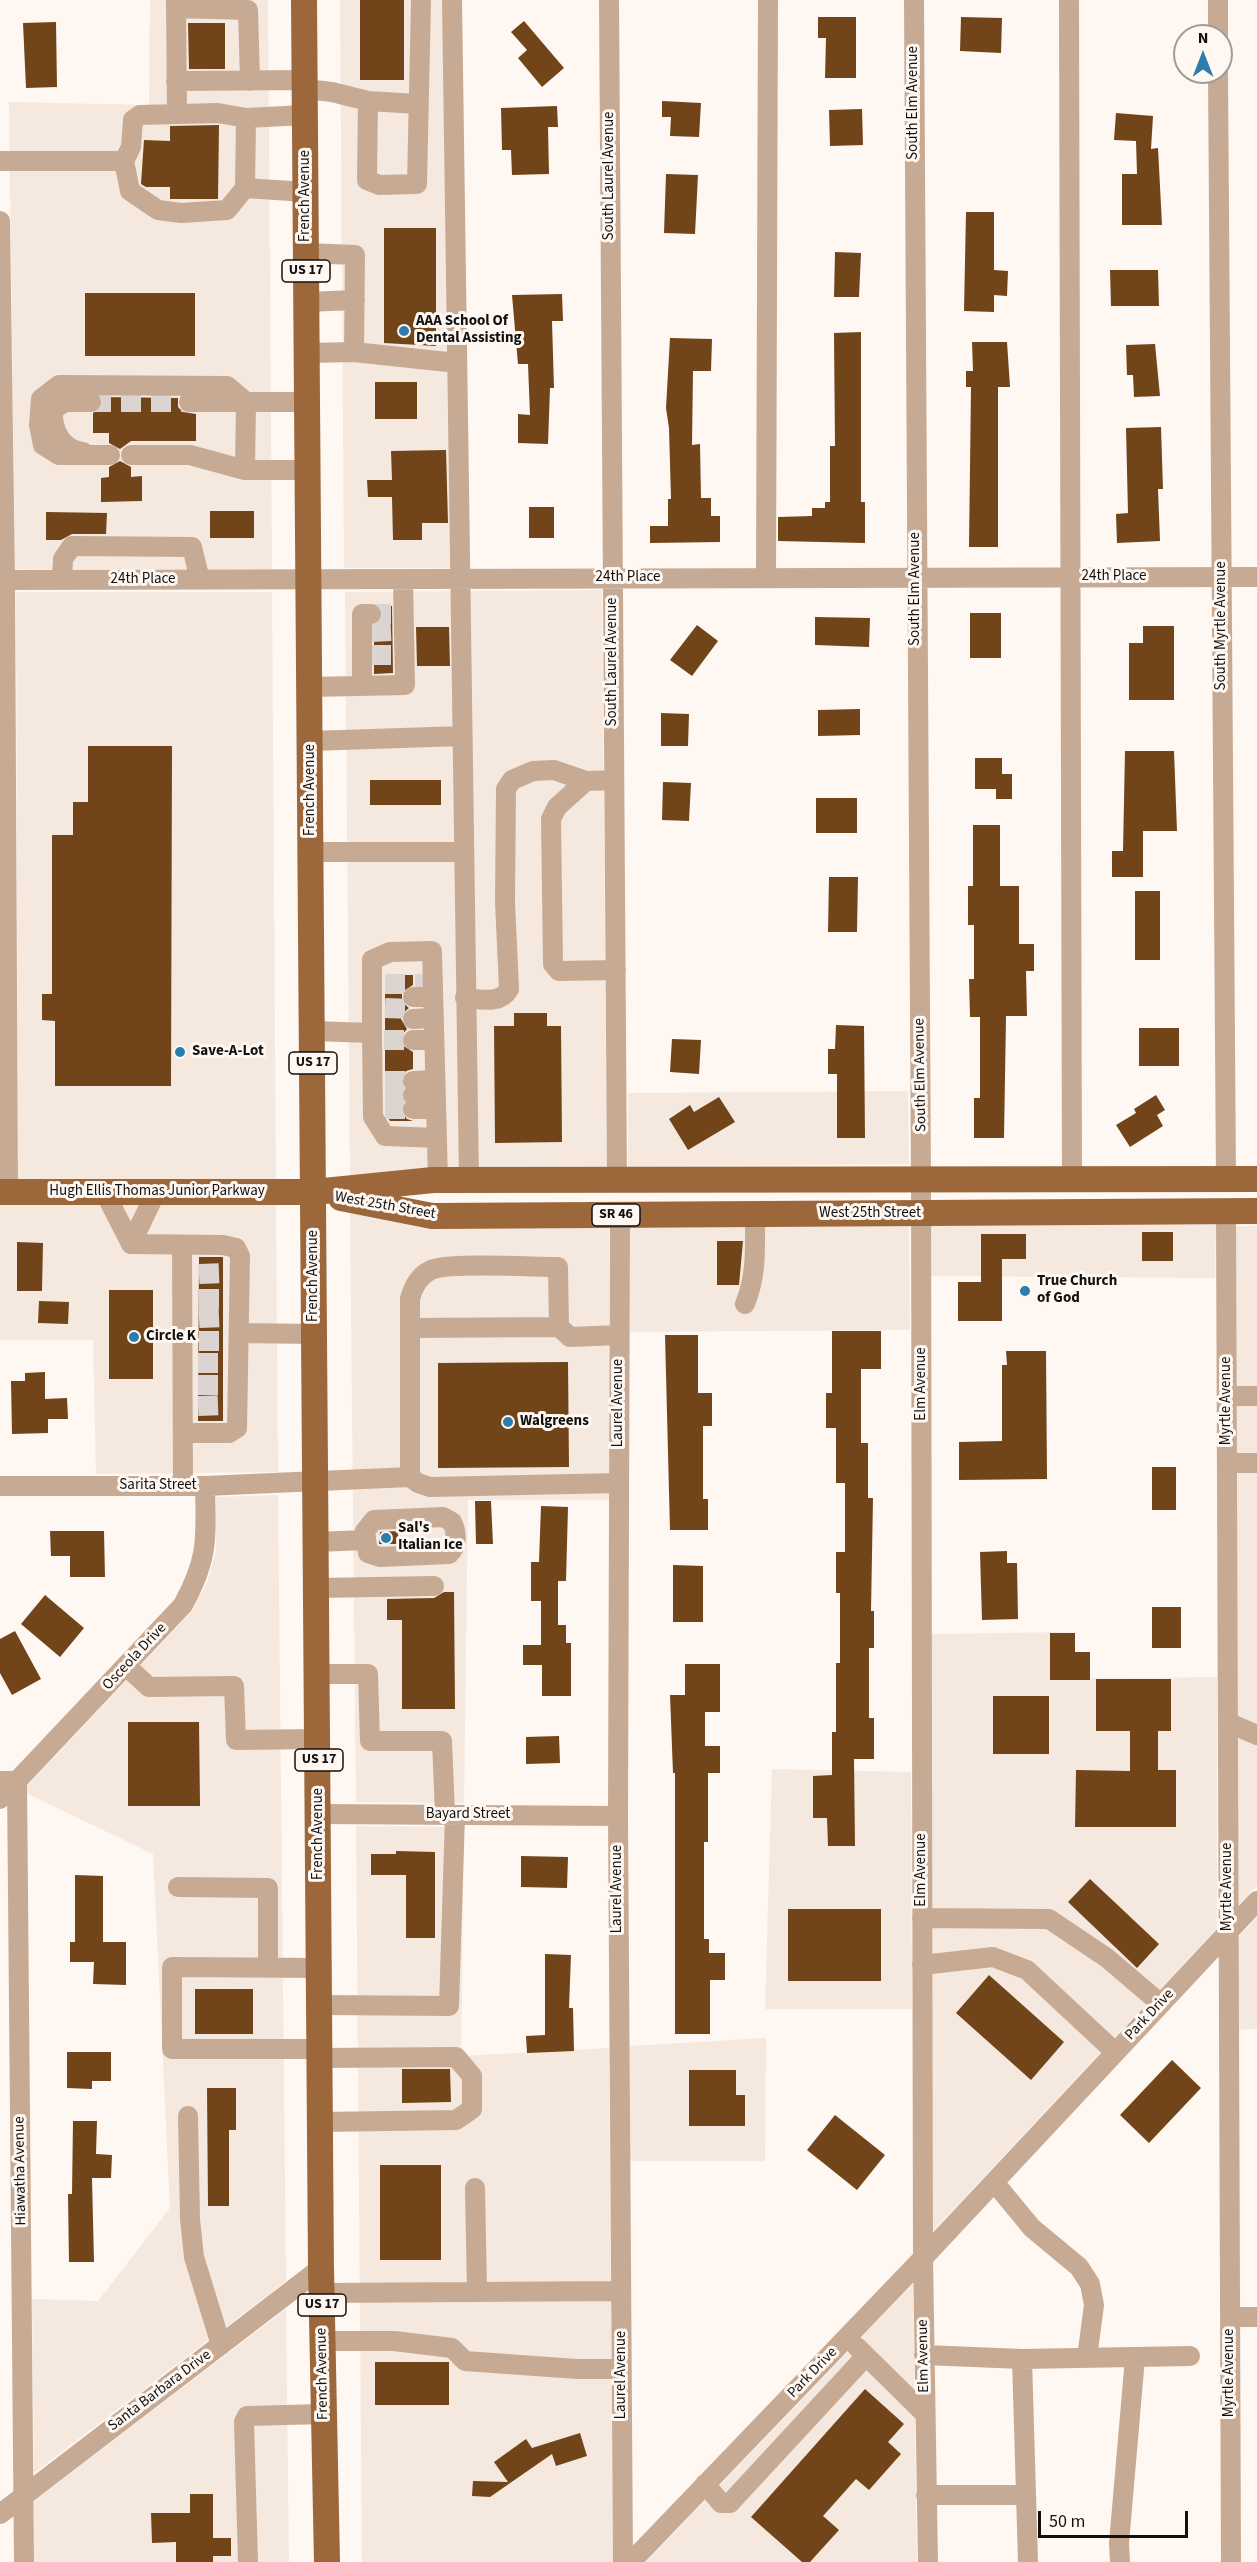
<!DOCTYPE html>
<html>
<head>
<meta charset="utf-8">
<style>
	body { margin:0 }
	#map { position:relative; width:1257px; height:2562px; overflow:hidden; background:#fef7f2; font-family:"Source Sans 3",sans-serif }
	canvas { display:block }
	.north { position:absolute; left:1173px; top:24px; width:60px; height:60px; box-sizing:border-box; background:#fef7f2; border:2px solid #a09b98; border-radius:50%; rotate:0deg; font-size:16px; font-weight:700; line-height:24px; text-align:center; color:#131110 }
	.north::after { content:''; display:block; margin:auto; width:21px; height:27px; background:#2c7cad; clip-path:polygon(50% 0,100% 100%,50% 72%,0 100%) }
	.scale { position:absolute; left:1038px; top:2511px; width:150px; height:27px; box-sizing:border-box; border:3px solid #131110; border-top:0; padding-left:8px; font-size:18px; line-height:21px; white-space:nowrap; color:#131110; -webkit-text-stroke:4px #fef7f2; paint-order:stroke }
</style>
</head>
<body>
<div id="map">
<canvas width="1257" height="2562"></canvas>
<div class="north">N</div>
<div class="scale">50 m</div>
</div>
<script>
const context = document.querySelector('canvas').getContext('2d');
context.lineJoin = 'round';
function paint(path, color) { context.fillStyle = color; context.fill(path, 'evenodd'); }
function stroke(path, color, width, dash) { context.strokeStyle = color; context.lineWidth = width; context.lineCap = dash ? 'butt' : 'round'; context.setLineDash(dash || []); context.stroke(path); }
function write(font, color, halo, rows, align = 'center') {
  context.font = font + ' "Source Sans 3",sans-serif'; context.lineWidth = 6; context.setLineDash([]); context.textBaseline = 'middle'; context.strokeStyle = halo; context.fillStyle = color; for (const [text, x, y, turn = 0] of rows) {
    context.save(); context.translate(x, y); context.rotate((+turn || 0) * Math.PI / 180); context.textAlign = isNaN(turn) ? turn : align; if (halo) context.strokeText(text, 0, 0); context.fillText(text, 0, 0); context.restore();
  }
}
const built = new Path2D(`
	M150,0H268L272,569H15L9,102L149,105Z
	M340,0H455L463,568H344Z
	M602,590L607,1167L350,1177L345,592Z
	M16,592H272L276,1180H18Z
	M908,1091L909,1164L628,1167V1093Z
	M0,1204H276L278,1472L96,1474L93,1340H0Z
	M350,1212L609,1227V1500H468L464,1803L356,1802Z
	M931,1223L1216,1225L1215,1278L930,1276Z
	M909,1224L910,1330L630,1332L629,1227Z
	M1235,1226H1257V1885L1238,1906Z
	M278,1495L286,2281L34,2473L32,2299L98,2301L170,2208L153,1854L28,1794L27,1786L192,1611L207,1583L216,1551V1497Z
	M1071,1632L1073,1679L1217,1677V1928L933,2231L932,1634Z
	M772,1769L911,1772L912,2009H765Z
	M356,1826L464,1827L461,2056L609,2048L613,2562H362Z
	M1257,1917V2029L1238,2030V1938Z
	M766,2038L765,2161H630V2046Z
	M913,2284L917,2562H646Z
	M286,2309L289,2562H34V2501Z`);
const building = new Path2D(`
	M360,0H404V80H360Z
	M818,17H856V78H825L826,38H818Z
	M961,17L1002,18L1001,53L960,51Z
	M524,21L564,68L542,87L518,58L527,50L511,32Z
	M56,22L57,87L26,88L23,23Z
	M188,23H225V69H189Z
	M662,101L701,103L699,137L670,136L671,117H662Z
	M557,106L558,127H548L549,174L512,175L511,150H502L501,108Z
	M862,109L863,145L830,146L829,110Z
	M1116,113L1153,116L1151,149L1158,148L1162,225H1122V174H1137L1136,141L1114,140Z
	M219,125L218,199H170V187H146L141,184L144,140L170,141V126Z
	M666,174L698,175L695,234L664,233Z
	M966,212H994V270L1008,271L1007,296L994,295V312L964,311Z
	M384,228H436V346L384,343Z
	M835,252L861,253L859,297H834Z
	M1110,270H1158L1159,306H1111Z
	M85,293H195V356H85Z
	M562,294L563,321H552L554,388H550L548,444L518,443V414L530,415L528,364H518L512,295Z
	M861,332V502H865V543L778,541V517L812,516V508H825V502H830V446H835L834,333Z
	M670,338L712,339L711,371H693L692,445L700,444L701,498H711V516H720V542L650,543V526H668V499H671L669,428L666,408Z
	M972,342H1007L1010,387H998V547H969L971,387H966V371H973Z
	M1155,344L1160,396L1134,397L1133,375H1127L1126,345Z
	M375,382H417V419H375Z
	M102,397L178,398V407L183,412L196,414V441H131L120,449L109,443V433H93V413L102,407Z
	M1161,427L1163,489H1158L1160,541L1117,543L1116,514L1128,513L1126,428Z
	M446,450L448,523H422V540H393L392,497H368L367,480H392L391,451Z
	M120,461L131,467V477L142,476V501L101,502V478L109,477V467Z
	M529,507H554V538H529Z
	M210,511H254V538H210Z
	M46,512L107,513L106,534H72L61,540H46Z
	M380,606H392L393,673L374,674V625L382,619Z
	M970,613H1001V658H970Z
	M815,617L870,618L869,647L815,645Z
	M697,625L718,641L692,676L670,660Z
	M1143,626H1174V700H1129V643H1143Z
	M416,627H449L450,666H417Z
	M860,709V735L818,736V710Z
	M661,713L689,714L688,746H661Z
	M88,746H172L171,1086H55V1021L42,1020V994H52V835H73V802H88Z
	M1125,751H1174L1177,831H1143V877H1112V851H1123Z
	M975,758H1002V774H1012V799H996V789H975Z
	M370,780H441V805H370Z
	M663,782L691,783L689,821L662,820Z
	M816,798H857V833H816Z
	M973,825H1000V886H1019V944H1034V971H1026L1027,1016H1006L1004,1138H974V1098H980V1017H970L969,979H974V925H968V886H973Z
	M829,877H858L857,932H828Z
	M1135,891H1160V960H1135Z
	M385,975H413V985L402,992V1002L409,1008L403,1013L401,1019L407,1029L402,1035V1045L413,1052V1069L406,1071L401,1081L404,1102L401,1110L407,1119L413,1121H390L385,1113Z
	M514,1013H547V1026H561L562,1142L495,1143L494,1026H514Z
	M836,1025L864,1026L865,1138H837V1074H828V1049H835Z
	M1139,1028H1179V1066H1139Z
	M672,1039L701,1040L699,1074L670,1072Z
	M1156,1095L1165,1110L1157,1115L1163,1126L1130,1147L1116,1125L1136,1113L1134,1109Z
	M719,1097L735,1122L688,1150L669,1119L690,1105L694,1112Z
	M1142,1232H1173V1261H1142Z
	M981,1234H1026V1259H1002V1321H958V1282H981Z
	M717,1241H743L739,1285H717Z
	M17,1242L43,1243L42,1291H17Z
	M199,1257H223V1421H198Z
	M109,1290H153V1379H109Z
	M39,1301L69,1302L68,1324L38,1323Z
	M832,1331H881V1369H861V1443H868V1498H873L871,1611H874V1648H869V1718H874V1759H854L855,1846H828L827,1818H813V1776L832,1775V1732H836V1663H840V1593H836V1552H845V1483H836V1428H826V1393H832Z
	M665,1335H698V1393H712V1426H703V1499H708V1530H670Z
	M1006,1351H1046L1047,1479L959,1480V1442L1002,1441V1365H1007Z
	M568,1362L569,1467L438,1468V1363Z
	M45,1372V1399L67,1398L68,1419H48V1433L12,1434L11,1381H25V1373Z
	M1152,1467H1176V1510H1152Z
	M475,1501H491L493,1544H476Z
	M541,1506L568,1507L566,1581H558V1625H566V1643H571V1696H542V1665H523V1645H541V1601H531V1562H539Z
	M50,1531H104L105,1577H70V1556H51Z
	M398,1531V1544H379L380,1532Z
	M1007,1551V1563H1017L1018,1619L982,1620L980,1552Z
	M673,1565L703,1566V1622H673Z
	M444,1592H454L455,1709H402V1620H387V1599L434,1598Z
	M45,1595L84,1628L60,1657L21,1624Z
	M1152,1607H1181V1648H1152Z
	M15,1631L41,1679L12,1695L0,1673V1639Z
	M1050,1633H1075V1652H1090V1680H1050Z
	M685,1664H720V1712H705V1746H720V1773H708V1842H704V1939H709V1953H725V1980H710V2034H675V1773H673L670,1695H685Z
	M1096,1679H1171V1731H1158V1770H1176V1827H1075L1076,1770L1130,1771V1731H1096Z
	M993,1696H1049V1754H993Z
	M128,1722H199L200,1806H128Z
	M559,1736L560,1763L526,1764V1737Z
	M396,1851L435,1852V1938H406V1875H371V1854H396Z
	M521,1856L568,1857L567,1888L521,1887Z
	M75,1875L103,1876V1942H126V1985L93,1984L94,1962H70V1942H75Z
	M1090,1879L1159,1944L1137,1968L1068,1902Z
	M788,1909H881V1981H788Z
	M545,1954L571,1955L569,2008H573L574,2051L527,2053L526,2036L545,2035Z
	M989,1975L1064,2042L1031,2080L956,2013Z
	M195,1989H253V2034H195Z
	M67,2052H111V2081H92V2089L67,2088Z
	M1172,2060L1201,2088L1149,2143L1120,2115Z
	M402,2069H450L451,2102L402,2103Z
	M689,2070H736V2095H745V2126H689Z
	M207,2088H236V2130H229V2206H208Z
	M835,2115L885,2155L857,2190L807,2150Z
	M73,2121H97L96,2154L112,2155L111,2178H92L94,2262H69L68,2194H72Z
	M380,2165H441V2260H380Z
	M375,2362H449V2405H375Z
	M865,2389L904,2424L888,2442L901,2454L869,2490L856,2479L823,2516L839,2530L810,2562H802L751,2517Z
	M580,2433L587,2456L556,2466L552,2454L490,2497L472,2496L473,2481L508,2482L494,2462L526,2439L532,2448Z
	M190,2494H213V2538H231V2556H213V2562H176V2542L152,2543L151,2513H190Z`);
const minorTunnel = new Path2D(`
	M91,402H189
	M371,614H394
	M371,632L394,631
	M371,655H394
	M385,984H432
	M385,1008L413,1009
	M384,1040H413
	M385,1081H413
	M385,1095H413
	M385,1109H413
	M199,1274L223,1273
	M199,1299H223
	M199,1318L223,1317
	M199,1341H223
	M198,1363H223
	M198,1385H223
	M198,1406L223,1405`);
const minor = new Path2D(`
	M176,0L177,114
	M452,0L469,1180
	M609,0L617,1179
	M914,0L921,1178L923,2258L928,2562
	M1069,0L1072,1178
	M1218,0V36
	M176,8L248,10L250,81
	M1218,72L1226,1179
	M176,81L305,80
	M305,89L332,92L368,101L418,104
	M368,101L367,180L379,185L417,184L421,0
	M305,115L246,118L245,188L306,192
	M0,161H124L131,147L133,120L140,115L218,113L246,118
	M124,161L130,191L158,210L181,213L227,210L245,188
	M0,221L5,580L8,1192
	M306,253L355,255L354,352
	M307,302L355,300
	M307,353L354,352L457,363
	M189,402H307
	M246,402L245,470H308
	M83,452C61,450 52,429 53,410L65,402H91
	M110,455H59L43,445L39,425L41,399L59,385L227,386L246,402
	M131,455H190L245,470
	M766,578L768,0
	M0,580L1257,577
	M62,580L63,559L72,546L192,547L200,580
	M362,686V614H371
	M310,687L405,685L403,580
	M311,741L462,736
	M586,781L557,807L551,819L553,964L559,971L616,970
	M312,852H463
	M413,997H432
	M465,998C480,999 500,1005 509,989L505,902L506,789L512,780L533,771L554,770L586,781L614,780
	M413,1019L433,1018
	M313,1031L372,1033V960L390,952L432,951L438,1180
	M372,1033L373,1117L385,1136L437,1138
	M413,1040H433
	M413,1081L435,1080
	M413,1095H435
	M413,1109H436
	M105,1193L131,1244
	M1226,1212L1231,2562
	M620,1215L618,1816L623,2562
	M131,1244L223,1245L236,1248L240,1256L237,1428L229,1433H183
	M131,1244L156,1192
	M182,1245L183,1486
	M745,1304C757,1275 755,1246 755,1215
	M410,1328L559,1327
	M240,1333L315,1334
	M1227,1396H1257
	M1227,1463H1257
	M410,1477L418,1483L430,1487L619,1483
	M0,1486H205L410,1477V1299C413,1287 418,1276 431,1270C449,1262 532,1267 558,1267L559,1327L570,1337L619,1335
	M443,1517L452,1522C457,1532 458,1546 449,1554L380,1557L368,1553L365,1531L374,1520Z
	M316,1542L365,1540
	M317,1588L434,1586
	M126,1666L149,1687L234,1686L236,1740L318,1739
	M318,1674H368L370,1741H442L445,1815
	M1229,1723L1257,1735
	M0,1781H17L24,2562
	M0,1799L183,1605C209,1557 206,1538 205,1486
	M319,1814L618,1816
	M178,1887L268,1888V1968
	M922,1918L1049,1919L1107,1958L1161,2004
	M922,1965L993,1957L1027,1970L1115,2052
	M320,1968L172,1967V2049H320
	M320,2005L449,2006L455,1815
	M320,2058L456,2057L472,2076V2109L456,2120L321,2122
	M188,2116L190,2219L194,2257L221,2345
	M994,2182L1032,2228L1079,2267L1090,2284L1094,2305L1087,2358
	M475,2188L477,2292
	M322,2293L621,2291
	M1230,2317H1257
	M322,2341H394L452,2348L465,2361L577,2369H621
	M857,2347L925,2414
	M924,2355L1022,2359L1190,2356
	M1022,2359L1028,2562
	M705,2484L721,2503H730L866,2356
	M926,2495H1026
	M0,2514L321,2268
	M248,2562L244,2422L247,2416L324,2414
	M631,2562L923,2258L1257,1901
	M1120,2562L1119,2543L1135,2358`);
const major = new Path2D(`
	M304,0L321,2268L327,2562
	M0,1192H314L433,1180L1257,1179
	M341,1198L432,1216L1257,1211`);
const markers = [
	[404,331,6,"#2c7cad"],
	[180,1052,6,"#2c7cad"],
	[1025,1291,6,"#2c7cad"],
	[134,1337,6,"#2c7cad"],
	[508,1422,6,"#2c7cad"],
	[386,1538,6,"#2c7cad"]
];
const shields = [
	[306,271,48],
	[313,1063,48],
	[616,1215,48],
	[319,1760,48],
	[322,2305,48]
];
const shieldNames = [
	["US 17",306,271],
	["US 17",313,1063],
	["SR 46",616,1215],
	["US 17",319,1760],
	["US 17",322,2305]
];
const streetNames = [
	["South Elm Avenue",914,103,-90],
	["South Laurel Avenue",610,176,-90],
	["French Avenue",306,196,-90],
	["24th Place",1114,577],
	["24th Place",628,578],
	["24th Place",143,580],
	["South Elm Avenue",916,589,-90],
	["South Myrtle Avenue",1222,626,-90],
	["South Laurel Avenue",613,662,-90],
	["French Avenue",311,790,-90],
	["South Elm Avenue",921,1075,-91],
	["Hugh Ellis Thomas Junior Parkway",157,1192],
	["West 25th Street",385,1206,10],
	["West 25th Street",870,1214],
	["French Avenue",314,1276,-90],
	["Elm Avenue",922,1384,-90],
	["Myrtle Avenue",1227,1401,-90],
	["Laurel Avenue",619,1403,-90],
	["Sarita Street",158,1486],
	["Osceola Drive",135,1657,-47],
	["Bayard Street",468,1815],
	["French Avenue",319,1834,-90],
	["Elm Avenue",922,1870,-90],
	["Myrtle Avenue",1228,1887,-90],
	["Laurel Avenue",618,1889,-90],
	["Park Drive",1150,2015,-47],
	["Hiawatha Avenue",21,2171,-91],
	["Elm Avenue",924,2356,-91],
	["Park Drive",813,2373,-46],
	["Myrtle Avenue",1230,2373,-90],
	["French Avenue",323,2374,-91],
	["Laurel Avenue",622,2375,-90],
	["Santa Barbara Drive",160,2391,-37]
];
const poiNames = [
	["AAA School Of",416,322],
	["Dental Assisting",416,339],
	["Save-A-Lot",192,1052],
	["True Church",1037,1282],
	["of God",1037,1299],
	["Circle K",146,1337],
	["Walgreens",520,1422],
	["Sal's",398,1529],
	["Italian Ice",398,1546]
];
paint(built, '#f5e9df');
paint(building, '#714419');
stroke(minorTunnel, '#dbd4d0', 20, [20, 10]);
stroke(minor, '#c7aa93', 20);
stroke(major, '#9b673b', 26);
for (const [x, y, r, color] of markers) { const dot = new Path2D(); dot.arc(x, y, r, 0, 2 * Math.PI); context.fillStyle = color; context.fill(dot); stroke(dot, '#fef7f2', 2); }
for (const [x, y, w] of shields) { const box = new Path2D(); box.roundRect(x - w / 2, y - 11, w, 22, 4.5); context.fillStyle = '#fef7f2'; context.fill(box); stroke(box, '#131110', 1.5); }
write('bold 14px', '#131110', null, shieldNames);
write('15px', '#131110', '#fef7f2', streetNames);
write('bold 15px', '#131110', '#fef7f2', poiNames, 'left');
</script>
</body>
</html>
